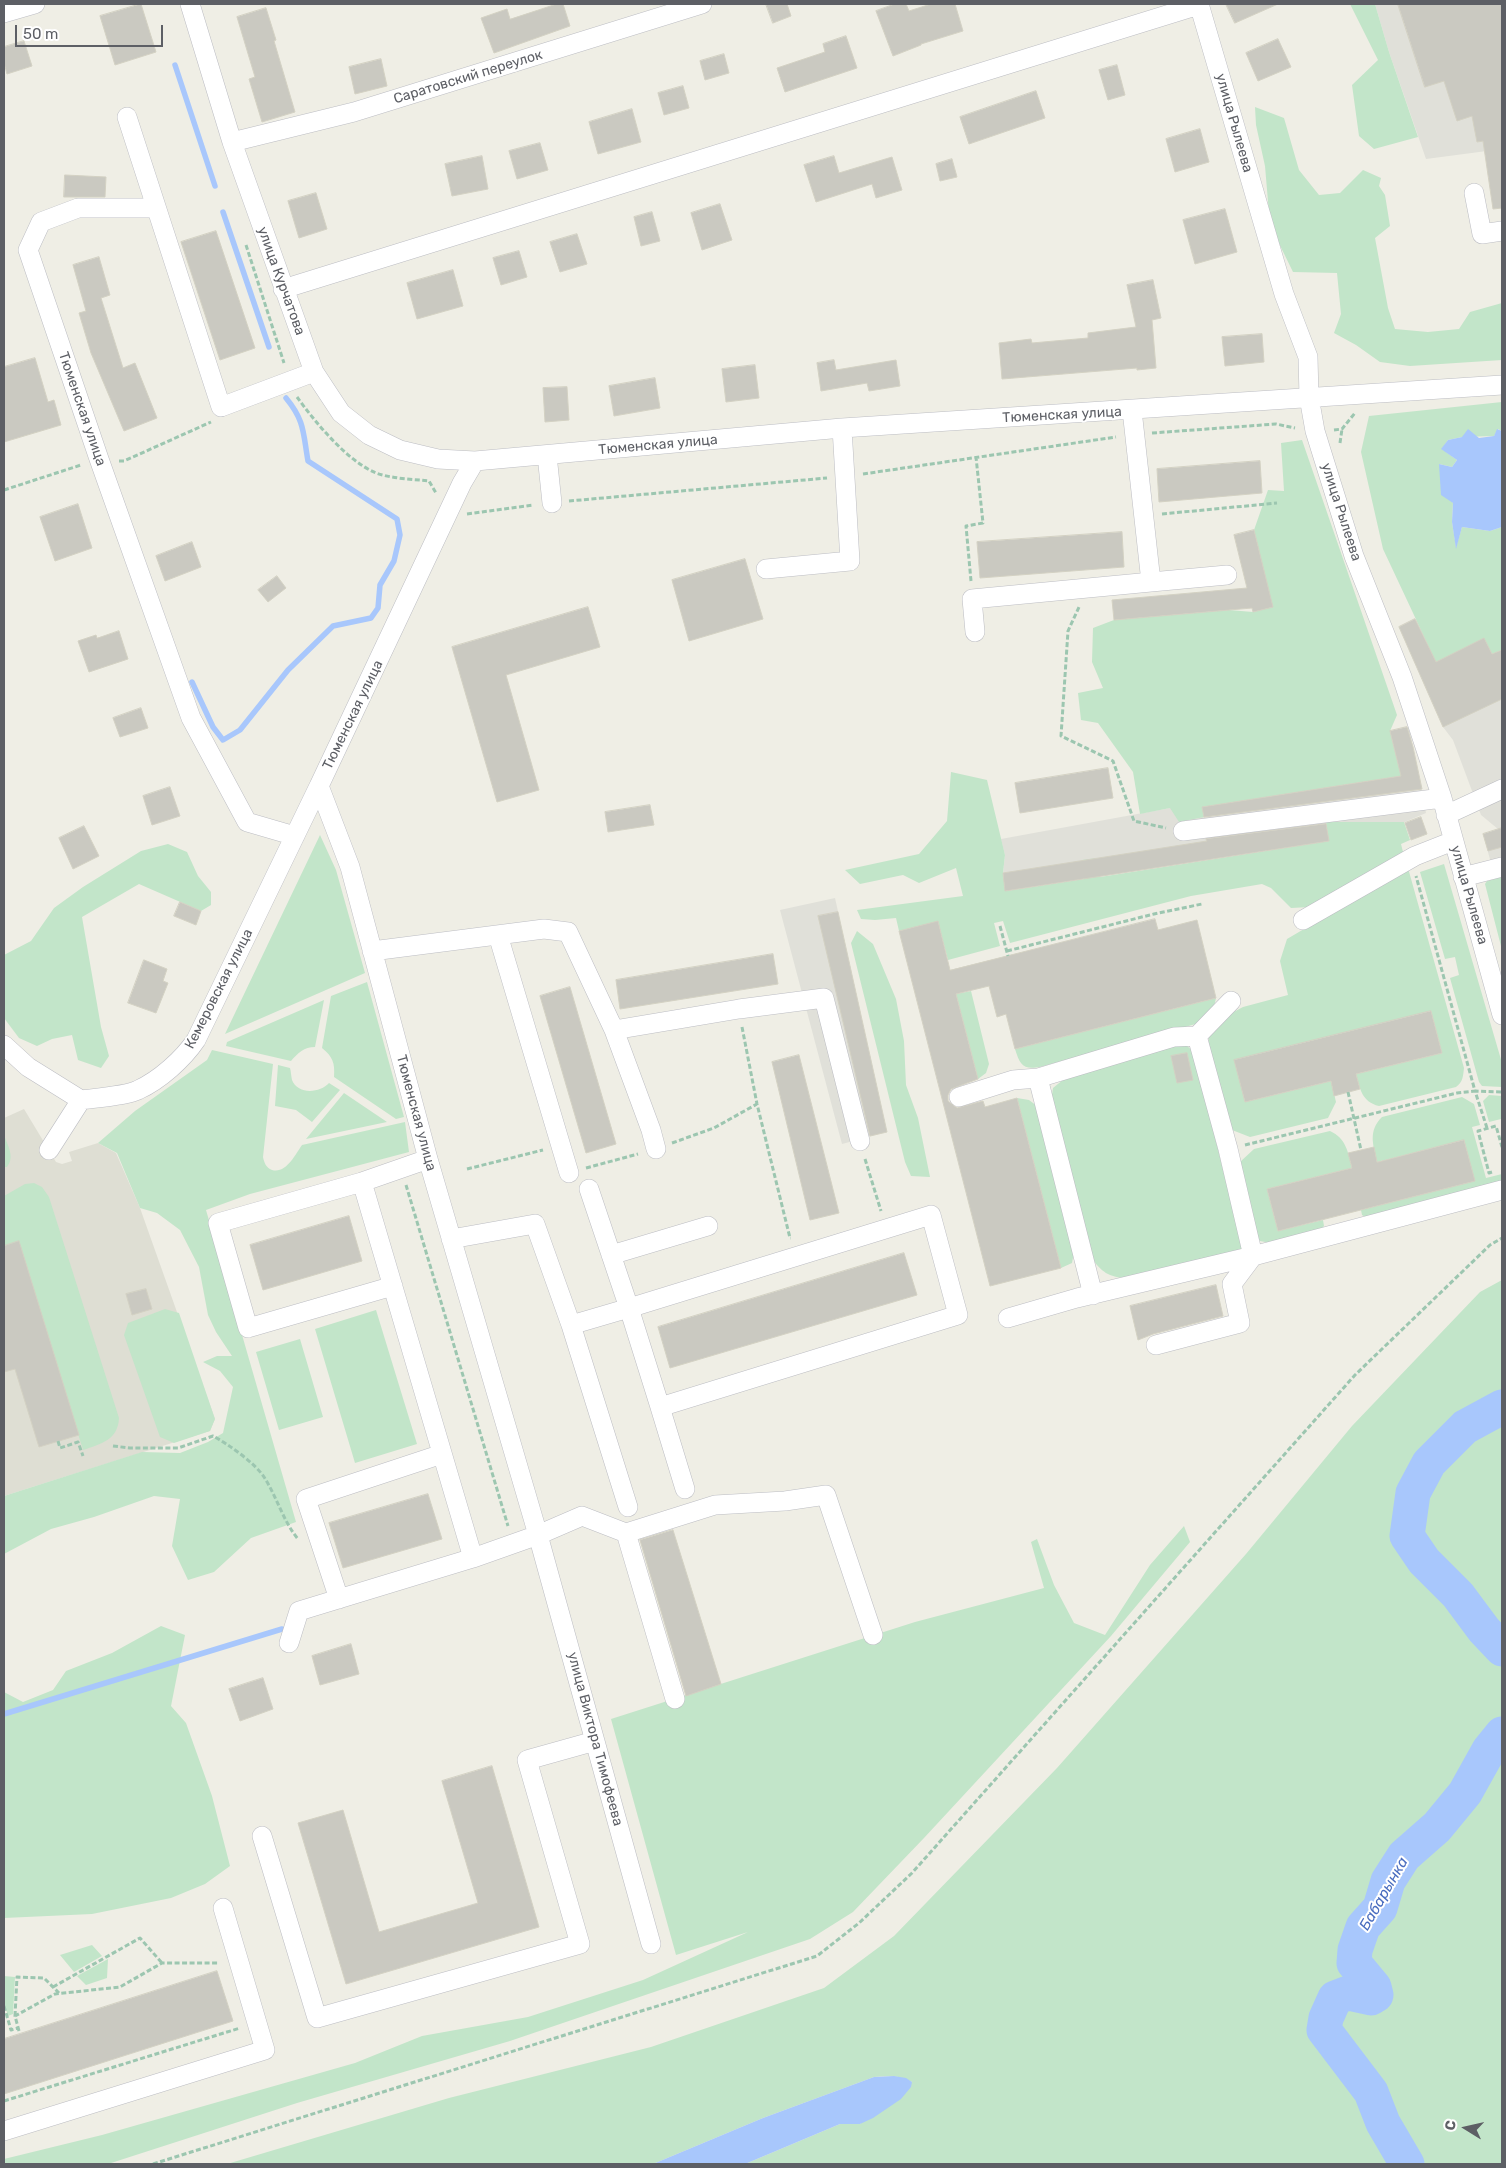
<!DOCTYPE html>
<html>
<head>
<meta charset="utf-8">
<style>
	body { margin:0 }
	#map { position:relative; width:1506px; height:2168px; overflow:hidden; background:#efeee5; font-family:Rubik,sans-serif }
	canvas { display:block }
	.frame { position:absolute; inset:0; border:5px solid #5d5f65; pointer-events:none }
	.north { position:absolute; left:1441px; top:2103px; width:50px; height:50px; -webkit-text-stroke:4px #fff; paint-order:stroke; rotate:280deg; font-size:14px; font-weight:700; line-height:20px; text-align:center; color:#5d5f65 }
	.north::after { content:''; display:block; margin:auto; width:18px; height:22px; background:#5d5f65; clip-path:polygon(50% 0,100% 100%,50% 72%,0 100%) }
	.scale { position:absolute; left:15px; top:25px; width:148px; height:22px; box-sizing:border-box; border:2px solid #5d5f65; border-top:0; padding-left:6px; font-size:15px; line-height:18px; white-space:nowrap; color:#5d5f65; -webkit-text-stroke:4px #fff; paint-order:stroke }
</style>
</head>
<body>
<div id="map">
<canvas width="1506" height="2168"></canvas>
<div class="frame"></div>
<div class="north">С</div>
<div class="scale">50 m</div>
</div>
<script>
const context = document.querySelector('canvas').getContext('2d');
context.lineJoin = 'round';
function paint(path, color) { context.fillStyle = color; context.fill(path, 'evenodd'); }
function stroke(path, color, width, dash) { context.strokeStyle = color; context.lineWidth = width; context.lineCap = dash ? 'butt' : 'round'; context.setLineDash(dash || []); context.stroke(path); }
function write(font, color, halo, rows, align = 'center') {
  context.font = font + ' Rubik,sans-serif'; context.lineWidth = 4; context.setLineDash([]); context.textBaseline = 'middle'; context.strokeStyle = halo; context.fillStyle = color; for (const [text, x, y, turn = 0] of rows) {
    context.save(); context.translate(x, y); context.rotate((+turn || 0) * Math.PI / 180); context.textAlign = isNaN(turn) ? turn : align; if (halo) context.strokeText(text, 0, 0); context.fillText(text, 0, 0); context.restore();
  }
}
const industrial = new Path2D(`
	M1375,4H1502V149L1426,159L1389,52Z
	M1415,619L1484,638L1492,654L1502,650V860L1491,863L1483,834L1498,829L1481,815L1453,740L1443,727L1399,627Z
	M1409,727L1426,813L1332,853L1329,841L1005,891L1003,873L1005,855L1001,839L1170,808L1203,807L1400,776L1390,731Z
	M835,898L887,1132L842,1144L780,910Z`);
const education = new Path2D(`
	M24,1109L56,1162L62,1164L72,1161L69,1152L98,1143L116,1153L140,1208L215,1419L210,1431L4,1496V1118Z`);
const green = new Path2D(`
	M1350,4H1375L1389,52L1418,137L1374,149L1359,136L1352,85L1378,60Z
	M1255,107L1284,118L1299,170L1319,195L1340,193L1363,170L1381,178L1379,186L1385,195L1390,226L1375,238L1388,308L1395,329L1428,332L1459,329L1470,312L1502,303V360L1410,366L1380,362L1356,345L1334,333L1341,314L1337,273L1293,272L1270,225L1265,166L1256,125Z
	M1502,402V431L1498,429L1494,436L1462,437L1448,440L1442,449L1457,460L1452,467L1439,464L1453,503L1452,522L1456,547L1462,527L1490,531L1502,527V650L1492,654L1484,639L1436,662L1383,549L1361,452L1369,416Z
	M1302,440L1397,715L1390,731L1401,776L1203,807L1204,817L1179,822L1170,808L1140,814L1133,772L1098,723L1081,720L1078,693L1103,688L1092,662L1093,628L1114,620L1229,610L1253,612L1272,607L1254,530L1268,490L1284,491L1281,443Z
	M951,772L987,780L1005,855L1003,873L1006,891L1084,879L1082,860L1097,858L1100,877L1329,841L1326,822H1404L1410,840L1401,844L1403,852L1310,907L1291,908L1271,888L1262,884L1191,896L1010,943L1003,921L994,923L1000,946L948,960L938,922L899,931L896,918L875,920L861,919L857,910L963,896L956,868L919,883L903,875L860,884L845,870L919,854L947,821Z
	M320,835L336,870L365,973L225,1034Z
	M168,844L187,852L198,876L211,892V905L201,911L139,884L82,917L101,1027L109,1056L101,1068L78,1060L72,1035L52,1039L37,1046L19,1038L4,1018V955L31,941L54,908L83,887L141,851Z
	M1444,864L1502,1063V1087L1482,1086L1479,1082L1450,978L1459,975L1455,957L1445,959L1420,872Z
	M1408,868L1464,1068C1463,1076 1463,1082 1456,1087L1379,1106C1362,1102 1360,1089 1356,1074L1442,1053L1431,1011L1235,1060L1245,1102L1331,1081L1336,1102L1328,1118L1250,1137L1232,1130L1208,1049L1209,1033L1228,1015L1243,1007L1288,995L1280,961L1287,939Z
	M1500,877L1502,878V950L1485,884L1487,881Z
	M857,931L873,944L896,999L904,1041L906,1085L918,1118L930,1177L911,1176L905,1162L851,943Z
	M367,982L404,1117L396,1119L334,1077C335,1063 333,1057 322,1048L331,996Z
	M971,991L989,1064L986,1073L978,1079L956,994Z
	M1216,998L1213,1011L1203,1022L1040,1067C1023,1070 1020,1065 1015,1049Z
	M324,1000L315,1047C304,1047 298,1053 291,1061L226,1046L227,1042Z
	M1175,1045H1186L1194,1052L1243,1250L1127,1279C1108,1276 1102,1273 1091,1257L1051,1101L1053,1088L1064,1079Z
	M212,1050L273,1064L263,1157C264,1162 266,1168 272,1170C286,1174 295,1155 302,1145L405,1122L409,1152L250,1194L206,1210L296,1522L251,1538L214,1572L188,1580L172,1546L180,1499L154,1496L94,1517L51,1529L4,1554V1496L142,1452L180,1453L208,1442L223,1433L233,1387L220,1371L203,1362L217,1356H232L216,1332L208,1315L199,1267L180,1230L157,1213L140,1208L117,1153L98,1143L135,1111L207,1060Z
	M278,1065L290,1068C291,1071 291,1076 292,1080C298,1095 320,1093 329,1083L340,1090L312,1122L296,1110L275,1106Z
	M344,1093L387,1122L306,1139Z
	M1489,1095L1502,1096V1121L1501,1119L1489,1122L1483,1101Z
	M1462,1097L1474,1104L1480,1125L1472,1127L1486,1178L1502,1174V1184L1367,1218L1362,1215L1361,1210L1474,1181L1464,1140L1377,1162C1373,1144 1368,1131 1382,1117Z
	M1017,1098L1029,1100L1037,1106L1074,1252L1072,1263L1061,1268Z
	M1330,1131C1346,1138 1348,1152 1352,1168L1267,1189L1278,1231L1323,1220L1324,1226L1321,1230L1271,1243L1260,1241L1256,1236L1240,1162L1254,1149Z
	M4,1135C8,1146 15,1157 7,1167H4Z
	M34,1183L42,1187L49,1197L119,1418C118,1440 101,1444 83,1450L19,1242L4,1246V1196L25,1184Z
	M1502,1280V2164H745L840,2124H860L912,2082C900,2075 887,2076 874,2077L763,2118L653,2164H227L449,2098L651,2047L824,1988L894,1936L1057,1768L1246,1554L1352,1426L1480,1292Z
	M165,1309L179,1313L215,1419L210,1431L174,1443L160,1437L124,1335L128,1323Z
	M376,1310L417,1444L355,1463L315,1329Z
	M300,1339L323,1417L279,1430L256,1352Z
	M1184,1526L1190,1542L1111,1636L924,1838L853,1912L810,1939L510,2041L297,2103L108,2164H4V2159L102,2135L355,2063L422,2036L528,2017L643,1980L748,1932L676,1955L611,1719L915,1622L1044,1588L1031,1542L1037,1539L1054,1585L1074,1623L1105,1635L1150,1565Z
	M161,1626L185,1635L171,1706L186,1723L212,1796L230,1866L205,1884L171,1898L92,1914L4,1918V1692L23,1702L53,1690L66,1671L112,1653Z
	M92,1945L102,1956L74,1972L60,1955Z
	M108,1959L107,1978L86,1985L77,1976Z
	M4,1976L15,1977L13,2014L8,2016L4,2002Z`);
const water = new Path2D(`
	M1468,429L1479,438L1494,436L1497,429L1502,431V527L1490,531L1462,527L1456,549L1452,522L1453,503L1441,495L1439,464L1452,467L1457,460L1441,449L1448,440L1462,437Z
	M894,2076L906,2078L912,2082L911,2087L901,2099L873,2118L860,2124H840L745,2164H653L763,2118L874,2077Z`);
const stream = new Path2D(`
	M175,65L215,186
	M223,212L269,347
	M192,682L213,727L223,740L240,730L288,670L333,626L371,618L378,608L380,585L394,561L400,535L397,519L308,461C303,433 305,421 286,398
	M4,1714L282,1629`);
const river = new Path2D(`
	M1502,1407L1465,1427L1429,1463L1413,1493L1407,1536L1424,1561L1458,1595L1484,1630L1502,1649
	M1407,2164L1383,2123L1371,2092L1324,2030L1326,2018L1335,1998L1348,1993L1371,1998L1376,1995L1374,1987L1354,1963L1355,1950L1363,1927L1380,1908L1388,1881L1404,1856L1437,1827L1465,1793L1489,1750L1502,1734`);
const building = new Path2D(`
	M141,4L156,52L115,65L100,16Z
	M557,4H563L570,26L494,53L481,18L507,9L510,19Z
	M766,4H787L791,16L773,23Z
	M895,4H906L909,11L931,4H955L963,31L921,44V45L893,56L876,11Z
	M1226,4H1278L1235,23Z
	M1398,4H1502V208L1493,209L1483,141L1477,142L1472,116L1457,121L1444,81L1425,87Z
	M266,8L276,40L274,41L295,112L262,122L249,79L255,77L237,17Z
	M846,36L857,68L785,92L777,68L825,52L823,44Z
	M1278,39L1291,67L1258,81L1246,53Z
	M24,41L32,66L7,74L4,63V47Z
	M724,54L729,73L705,80L700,61Z
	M381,59L387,86L355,94L349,67Z
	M1117,65L1125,95L1108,100L1099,70Z
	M683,86L689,108L664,115L658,93Z
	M1036,91L1045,118L969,144L960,117Z
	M632,109L641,142L598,154L589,122Z
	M1200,129L1209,162L1175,172L1166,139Z
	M540,143L548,170L517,179L509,151Z
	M482,156L488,189L452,196L445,164Z
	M834,156L839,173L892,157L902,190L876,198L872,184L816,202L804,165Z
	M952,159L957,177L940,181L936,164Z
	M65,175L106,177L105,197H64Z
	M316,193L327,229L299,238L288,201Z
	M720,204L732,240L702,250L691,213Z
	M1225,209L1237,252L1195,264L1183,220Z
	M652,212L660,241L641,246L634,217Z
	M216,231L255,348L220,360L181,242Z
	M577,234L587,264L560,272L550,242Z
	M519,251L527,277L501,285L493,258Z
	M99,257L110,295L101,298L123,368L135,363L157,418L124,431L91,353L79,313L86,311L73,265Z
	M453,270L463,306L417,319L407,283Z
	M1153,280L1161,318L1152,320L1156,368L1137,370V368L1002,379L999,343L1031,339L1032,343L1088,338V333L1136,327L1127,285Z
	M1262,334L1264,362L1225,366L1222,337Z
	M35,358L48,402L54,400L61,425L4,442V367Z
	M834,360L836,370L896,360L900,386L869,391L867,383L821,391L817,363Z
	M755,365L759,398L726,402L722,369Z
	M655,378L660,408L614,416L609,386Z
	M567,387L569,420L545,422L543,388Z
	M1260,461L1262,493L1159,502L1157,469Z
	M78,504L92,548L55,561L40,517Z
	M1254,530L1273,607L1253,612L1252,608L1114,620L1112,600L1247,588L1234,535Z
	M1122,532L1124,567L980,578L977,542Z
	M192,542L201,567L165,581L156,556Z
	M745,559L763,619L689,641L672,580Z
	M277,576L286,588L268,602L258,590Z
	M588,607L600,647L506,675L539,790L497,802L452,647Z
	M1415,619L1436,662L1484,638L1492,654L1502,650V699L1443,727L1399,627Z
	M119,631L128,659L89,672L78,641L96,635L97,638Z
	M141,708L148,728L120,737L113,718Z
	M1407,727L1413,747L1422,789L1204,817L1202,807L1401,776L1390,731Z
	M1108,768L1113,798L1020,813L1015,783Z
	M170,787L180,816L152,825L143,796Z
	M650,805L654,825L608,832L605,812Z
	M1421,817L1427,834L1411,840L1405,823Z
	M1326,824L1329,841L1005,891L1003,873L1207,841L1206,839Z
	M84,826L99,856L73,869L59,838Z
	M1502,828V847L1488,851L1483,834Z
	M180,902L201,911L196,925L174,916Z
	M838,912L887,1132L870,1136L818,916Z
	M1155,919L1158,930L1197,920L1216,998L1015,1049L1006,1014L997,1017L989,986L956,994L978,1079L951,1089L948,1095V1101L957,1108L983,1101L985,1107L1017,1098L1061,1268L990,1286L899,931L938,921L950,970Z
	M773,954L778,984L620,1009L616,980Z
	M144,960L167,969L163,981L168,983L156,1013L128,1003Z
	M570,987L616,1144L586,1153L540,996Z
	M1431,1011L1442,1053L1356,1074L1360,1089L1334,1096L1331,1081L1245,1102L1234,1060Z
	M1187,1053L1193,1080L1177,1083L1171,1056Z
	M799,1055L839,1213L810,1220L772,1062Z
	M1464,1140L1475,1181L1278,1231L1267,1189L1352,1168L1348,1153L1374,1147L1377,1162Z
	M349,1216L362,1261L263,1290L250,1245Z
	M19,1241L79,1435L39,1447L15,1369L4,1372V1246Z
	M904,1253L917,1295L670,1368L658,1327Z
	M1216,1285L1223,1316L1153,1334L1138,1340L1130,1306Z
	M146,1289L152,1309L132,1315L126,1294Z
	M428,1494L442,1539L343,1568L329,1523Z
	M673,1530L721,1684L686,1696L640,1540Z
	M351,1644L359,1674L320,1685L312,1656Z
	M263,1678L273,1709L240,1721L229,1689Z
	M492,1766L539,1927L346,1984L298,1823L343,1810L379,1932L478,1903L442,1781Z
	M217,1971L233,2021L4,2094V2039Z`);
const path = new Path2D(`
	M246,245L284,363
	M297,397C315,422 347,461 376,473C393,479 412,479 429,481L436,493
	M1334,430L1342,429L1355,413
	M1152,433L1276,424L1295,428
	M1340,443L1342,429
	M119,461H124L211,422
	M863,474L1116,437
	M4,490L81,465
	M569,501L827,478
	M467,514L533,505
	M1162,514L1277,503
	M971,581L966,526L983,523L976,457
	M1079,607L1068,631L1061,736L1113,761L1134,821L1166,828
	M1000,926L1008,956
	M1007,951L1154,914L1202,904
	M742,1027L757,1104
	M1348,1092L1361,1150
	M1487,1128L1475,1091L1502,1092
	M672,1143L714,1128L757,1104L790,1238H791
	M1245,1145L1457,1093L1475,1091L1416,876
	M865,1159L881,1211
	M586,1168L638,1154
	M467,1169L543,1150
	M1492,1172L1489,1173L1478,1131L1496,1126L1502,1147
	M406,1185L508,1526
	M58,1441L60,1448L78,1442L83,1456
	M113,1446L130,1448H178L213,1436C228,1444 255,1463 264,1477C277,1497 283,1521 298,1539
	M53,1987L140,1938L162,1963
	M4,2006L11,2030L18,2028
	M15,2016L17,1977L44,1978L59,1993
	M19,2031L15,2016L55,1994L120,1987L162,1963H219
	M4,2101L240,2028
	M153,2164L817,1956L859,1923L912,1873L1355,1375L1490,1245L1502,1238`);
const minor = new Path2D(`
	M190,4L232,142L314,372L341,413L369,435L400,450L438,459L475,461L842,428L1502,385
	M1199,4L1284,294L1308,357L1309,397L1315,431L1354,556L1402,677L1442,798L1502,1015
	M4,13L35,4
	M127,117L221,407L314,372
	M232,142L354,112L702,4
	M1474,193L1482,234L1502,231
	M156,208H78L41,222L28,250L99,459L191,718L247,822L295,836
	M283,289L1199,5
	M547,455L552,503
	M475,461L462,483L319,786L350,867L428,1159L538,1535L582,1516L626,1533L715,1505L785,1501L826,1495L873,1635
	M766,569L850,561L842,428
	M1151,582L1227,575
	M975,632L972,599L1151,582L1132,410
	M1446,815L1502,789
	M1183,831L1442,798
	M1463,877L1502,867
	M1303,920L1415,856L1453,841
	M498,935L569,1173
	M372,951L544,929L568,932L614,1030L739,1009L824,998L860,1141
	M614,1030L651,1130L656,1149
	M4,1045L28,1067L81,1100C96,1098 126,1096 138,1090C160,1080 183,1059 196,1040L319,786
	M1038,1078L1093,1295
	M959,1097L1013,1080L1038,1078L1174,1037L1197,1036L1231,1001
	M49,1150L81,1100
	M428,1159L362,1182L473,1558
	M362,1182L218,1223L248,1328L393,1286
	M451,1239L535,1224L571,1325L628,1507
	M611,1255L708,1226
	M1008,1318L1077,1298L1253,1256L1502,1190
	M571,1325L629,1308L660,1407L958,1315L931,1215L629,1308L589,1189
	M1156,1345L1240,1323L1232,1284L1253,1256L1228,1149L1197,1036
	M660,1407L685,1489
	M626,1533L675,1699
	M339,1599L306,1499L442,1454
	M289,1643L299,1611L473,1558L538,1535L651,1944
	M262,1836L317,2018L580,1944L527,1760L595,1741
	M4,2131L265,2050L223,1908`);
const streetNames = [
	["Саратовский переулок",468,77,-17],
	["улица Рылеева",1234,123,74],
	["улица Курчатова",281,281,70],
	["Тюменская улица",82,409,71],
	["Тюменская улица",1062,415,-3],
	["Тюменская улица",658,445,-5],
	["улица Рылеева",1341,512,72],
	["Тюменская улица",353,715,-64],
	["улица Рылеева",1469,895,74],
	["Кемеровская улица",219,989,-63],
	["Тюменская улица",416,1113,75],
	["улица Виктора Тимофеева",595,1739,75]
];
const waterNames = [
	["Бабарынка",1384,1894,-60]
];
paint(industrial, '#e0e0d9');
paint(education, '#deded3');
paint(green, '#c2e5c9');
paint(water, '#a8c7fc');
stroke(stream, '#a8c7fc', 5.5);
stroke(river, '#a8c7fc', 35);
paint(building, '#cac9c1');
stroke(building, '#d3d1c3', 1);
stroke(minor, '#bcbdc3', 20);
stroke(path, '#9cc6b0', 3, [5, 2.5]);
stroke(minor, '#fff', 19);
write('14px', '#5d5f65', '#fff', streetNames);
write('italic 15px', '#4a6dbf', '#fff', waterNames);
</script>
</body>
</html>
